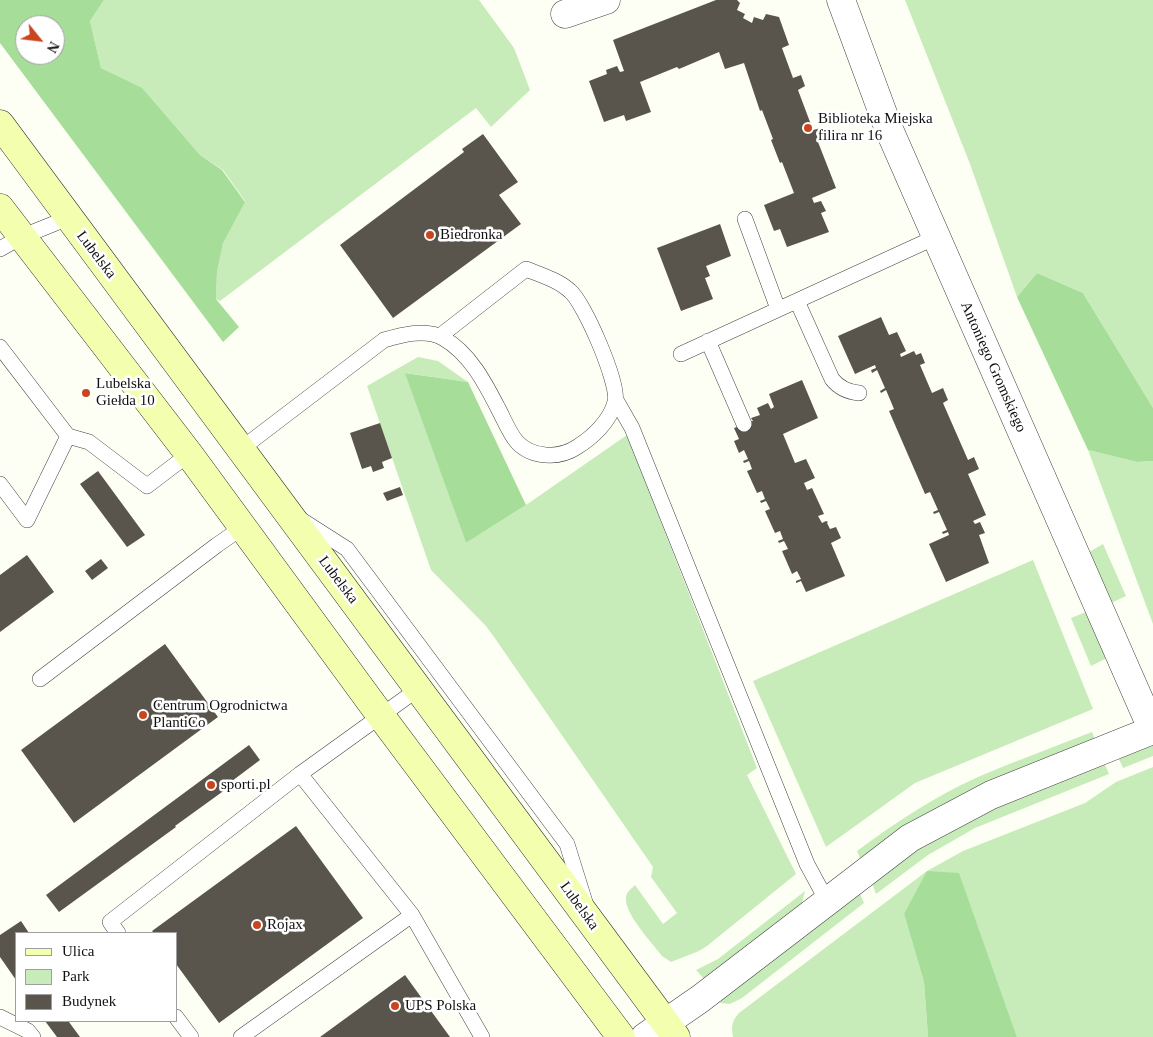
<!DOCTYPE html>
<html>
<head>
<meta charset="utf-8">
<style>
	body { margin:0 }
	#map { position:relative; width:1153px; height:1037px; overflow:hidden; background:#fefff4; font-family:Georgia,serif }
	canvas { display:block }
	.legend { position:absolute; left:15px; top:932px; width:162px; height:90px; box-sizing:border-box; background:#fff; border:1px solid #9f9f9f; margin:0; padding:6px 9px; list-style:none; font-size:15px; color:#101010 }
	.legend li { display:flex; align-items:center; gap:10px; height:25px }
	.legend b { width:25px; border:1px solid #9f9f9f }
	.north { position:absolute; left:15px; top:15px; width:50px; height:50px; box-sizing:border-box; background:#fff; border:1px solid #9f9f9f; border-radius:50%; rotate:119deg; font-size:14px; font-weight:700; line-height:20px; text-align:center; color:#101010 }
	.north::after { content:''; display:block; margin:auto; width:18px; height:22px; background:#c94520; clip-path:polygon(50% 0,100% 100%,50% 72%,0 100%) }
</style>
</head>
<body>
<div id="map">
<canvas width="1153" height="1037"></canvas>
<ul class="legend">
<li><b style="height:6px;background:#f3ffaf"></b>Ulica</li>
<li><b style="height:14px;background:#c7ecba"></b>Park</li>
<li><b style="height:14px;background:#5a554c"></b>Budynek</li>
</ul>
<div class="north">N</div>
</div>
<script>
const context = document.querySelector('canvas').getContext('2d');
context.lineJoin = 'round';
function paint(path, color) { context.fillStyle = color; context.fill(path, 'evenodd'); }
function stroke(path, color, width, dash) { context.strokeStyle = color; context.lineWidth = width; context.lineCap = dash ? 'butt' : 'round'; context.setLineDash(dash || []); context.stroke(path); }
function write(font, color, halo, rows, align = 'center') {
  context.font = font + ' Georgia,serif'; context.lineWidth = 5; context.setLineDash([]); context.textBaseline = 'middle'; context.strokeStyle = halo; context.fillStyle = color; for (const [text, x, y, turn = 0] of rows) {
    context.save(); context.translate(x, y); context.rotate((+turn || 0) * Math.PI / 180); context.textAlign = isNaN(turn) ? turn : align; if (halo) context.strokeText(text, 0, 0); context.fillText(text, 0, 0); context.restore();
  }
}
const green = new Path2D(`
	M104,0H479L514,48L530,90L491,127L476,108L220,301L216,299L217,272L223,242L245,201L223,170L200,155L142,89L101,68L90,21Z
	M905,0H1153V408L1083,293L1037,273L1017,297L970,164Z
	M418,357L438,361L468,382L406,373L466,543L526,505L627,435L757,768L747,775L796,874L707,946L699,951L671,962L662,956C652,943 624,913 626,898C626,892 631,889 635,885L663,924L677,913L651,877L653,867L494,637L486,626L431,570L367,386Z
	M1088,450L1137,462L1153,461V624Z
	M1103,544L1126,596L1111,603L1089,552Z
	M1033,560L1093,709L915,783L826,847L753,681Z
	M1086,612L1107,658L1091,666L1071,618Z
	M1092,732L1096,742L861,861L857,851C895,823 935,796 978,777C1015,761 1054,747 1092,732Z
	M1153,743V756L1123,768L1118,757Z
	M1104,762L1109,774L975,828L928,855L876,894L872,883L919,849L1008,802Z
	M1153,767V1037H1017L959,874L904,914L924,982L928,1037H733C731,1026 732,1021 739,1013L927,871L963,851L1085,803L1116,782Z
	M805,891L801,907L704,979L696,970L718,959Z
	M859,892L864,903L742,998L730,1004L720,1003L724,997Z`);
const forest = new Path2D(`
	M0,0H104L90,21L101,68L142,88L200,155L222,170L245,202L223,243L217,272L216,299L239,327L223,342L0,43ZM25,25H55V55H25Z
	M1037,273L1083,293L1153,408V461L1137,462L1088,450L1017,297Z
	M405,373L468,382L526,505L466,543Z
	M927,871L959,873L1017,1037H928L924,982L904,914Z`);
const building = new Path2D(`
	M716,0H737L740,3L737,10L745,14L743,18L752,23L754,17L763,20L766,14L779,17L789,45L782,48L793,78L801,75L805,86L798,90L813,130L821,128L825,138L818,142L836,188L812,198L814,203L821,201L826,211L821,213L829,232L787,247L780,229L774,231L764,205L794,193L782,162L780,163L771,140L773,139L762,110L760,111L744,63L725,69L719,52L679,69L677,67L640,82L651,112L626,121L624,115L604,122L589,81L607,74L606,70L617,66L620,72L624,71L613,40Z
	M483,134L518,182L499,195L521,224L393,318L340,245L464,152L462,149Z
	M720,224L731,256L706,266L710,276L705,278L713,299L681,311L657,248Z
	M881,317L889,335L897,332L906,351L900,354L901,357L914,351L916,355L921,353L925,363L920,365L932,393L943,388L948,400L943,403L968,460L974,457L979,469L968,474L986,515L973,521L975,524L980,522L985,533L979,535L989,563L946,582L929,544L949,535L948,532L943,534L942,532L947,530L939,512L934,514L933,512L938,510L930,492L925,494L889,411L894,409L886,390L881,393L880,391L885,388L877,370L872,373L871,370L876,368L875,365L855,374L838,336Z
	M802,380L818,418L783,434L795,463L806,459L815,478L804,483L807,490L812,488L824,514L818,516L822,523L826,521L828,522L827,523L830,529L836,527L841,538L831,543L845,576L806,592L801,581L796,583V581L801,579L797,571L792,574L782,551L788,549L784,541L779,543L778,541L783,539L780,531L775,533L765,511L770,509L766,501L761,503L760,501L765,499L762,491L757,493L747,471L752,469L749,461L744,463L743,461L748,459L744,450L739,453L734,441L739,439L734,428L753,421L751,418L760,415L757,408L768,403L771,409L774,407L769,394Z
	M380,423L392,458L382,462L384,468L373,472L371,466L362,469L350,433Z
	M98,471L145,535L127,547L80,484Z
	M400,487L403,495L387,501L383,493Z
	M27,555L54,592L0,632V575Z
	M101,559L108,568L92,580L85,571Z
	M165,644L218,717L74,823L21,750Z
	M249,745L260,760L228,784L229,787L175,826L176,827L59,912L46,895Z
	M296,826L363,918L219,1023L176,964V933H154L152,931Z
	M21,921L29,933H16V980L0,957V935Z
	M405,975L450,1037H320Z
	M45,1021H71L69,1022L80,1037H57Z`);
const service = new Path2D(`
	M745,219L778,309
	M0,249L21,237L68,218
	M797,301L832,379C839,388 848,392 859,393
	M708,341L744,424
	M0,347L68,436L89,442L147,486L189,454
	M681,354L936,237
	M616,400L632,428L807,864L827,901
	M241,449L384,340C401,335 426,328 443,338C471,354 486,385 500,412C505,422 510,434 517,442C532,458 559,459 577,447C593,437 610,421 615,402C620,385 584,302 570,291C558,280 541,275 526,269L440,336
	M0,484L27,520L68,436
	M300,519L347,549L567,844L585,902
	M40,679L217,545L243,527
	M412,915L482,1037
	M118,933L110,922L300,774L418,689
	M0,1017L28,1031L33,1037
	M176,1017L191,1037
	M241,1037L412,915L300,774`);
const minor = new Path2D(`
	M841,0L888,127L1153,731
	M565,14L606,0
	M645,1037L700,999L910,838L991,795L1153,730`);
const secondary = new Path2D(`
	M0,124L676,1037
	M0,208L189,454L381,716L621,1037`);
const markers = [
	[808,128,5,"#c94520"],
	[430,235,5,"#c94520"],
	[86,393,5,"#c94520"],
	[143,715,5,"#c94520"],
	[211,785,5,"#c94520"],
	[257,925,5,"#c94520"],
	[395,1006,5,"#c94520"]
];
const poiNames = [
	["Biblioteka Miejska",818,119],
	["filira nr 16",818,136],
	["Biedronka",440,235],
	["Lubelska",96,384],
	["Giełda 10",96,401],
	["Centrum Ogrodnictwa",153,706],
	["PlantiCo",153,723],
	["sporti.pl",221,785],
	["Rojax",267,925],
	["UPS Polska",405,1006]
];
const streetNames = [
	["Lubelska",96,255,53],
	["Antoniego Gromskiego",993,367,66],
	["Lubelska",338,580,53],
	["Lubelska",579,906,54]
];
paint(green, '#c7ecba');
paint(forest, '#a6de99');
paint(building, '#5a554c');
stroke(service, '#434343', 16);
stroke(minor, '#434343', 29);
stroke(secondary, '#323232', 29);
stroke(service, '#fff', 15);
stroke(minor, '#fff', 28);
stroke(secondary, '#f3ffaf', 28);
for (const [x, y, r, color] of markers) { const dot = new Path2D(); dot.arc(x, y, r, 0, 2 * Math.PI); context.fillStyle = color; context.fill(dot); stroke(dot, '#fff', 2); }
write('15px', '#101010', '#fff', poiNames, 'left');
write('15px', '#101010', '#fff', streetNames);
</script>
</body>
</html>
